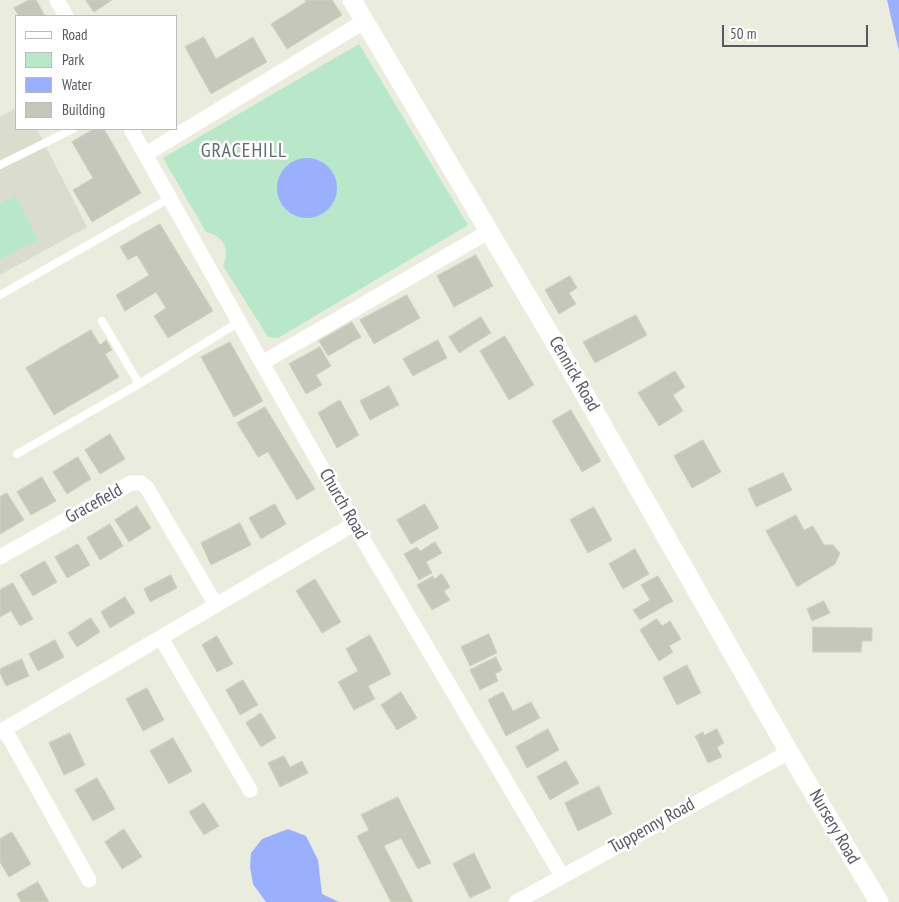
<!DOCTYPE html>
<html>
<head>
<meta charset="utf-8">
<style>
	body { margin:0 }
	#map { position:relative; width:899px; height:902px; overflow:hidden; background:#eaecde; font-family:"PT Sans Narrow",sans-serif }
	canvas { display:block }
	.legend { position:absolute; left:15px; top:15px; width:162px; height:115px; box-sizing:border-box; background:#fff; border:1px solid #bcbcc0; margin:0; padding:6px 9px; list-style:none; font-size:15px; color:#575861 }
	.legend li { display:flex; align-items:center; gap:10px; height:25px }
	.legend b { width:25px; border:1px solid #bcbcc0 }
	.scale { position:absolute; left:722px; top:25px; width:146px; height:22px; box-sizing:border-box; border:2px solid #575861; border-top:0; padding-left:6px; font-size:15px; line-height:18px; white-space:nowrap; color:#575861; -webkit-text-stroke:4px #fff; paint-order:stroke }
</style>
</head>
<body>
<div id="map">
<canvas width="899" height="902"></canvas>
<ul class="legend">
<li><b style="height:6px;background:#fff"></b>Road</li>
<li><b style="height:14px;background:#b8e7c9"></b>Park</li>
<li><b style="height:14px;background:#9bafff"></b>Water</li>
<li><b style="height:14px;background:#c6c7bb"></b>Building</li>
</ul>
<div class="scale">50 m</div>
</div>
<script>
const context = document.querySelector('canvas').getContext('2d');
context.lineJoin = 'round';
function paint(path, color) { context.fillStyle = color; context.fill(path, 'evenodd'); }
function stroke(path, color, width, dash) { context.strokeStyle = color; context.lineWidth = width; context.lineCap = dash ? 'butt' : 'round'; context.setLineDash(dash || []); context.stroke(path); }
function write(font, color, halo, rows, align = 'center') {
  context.font = font + ' "PT Sans Narrow",sans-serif'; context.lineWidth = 5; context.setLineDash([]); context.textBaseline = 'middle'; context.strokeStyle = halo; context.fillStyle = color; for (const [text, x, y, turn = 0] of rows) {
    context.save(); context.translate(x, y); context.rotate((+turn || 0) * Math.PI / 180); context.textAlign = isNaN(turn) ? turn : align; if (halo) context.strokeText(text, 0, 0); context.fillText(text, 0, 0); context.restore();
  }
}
const education = new Path2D(`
	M16,108V129H37L87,227L0,275V117Z`);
const green = new Path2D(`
	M359,44L468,225L278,338L268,337L223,266C231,249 223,236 206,232L163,158Z
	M16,196L38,240L0,259V204Z`);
const water = new Path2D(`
	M887,0H899V51Z
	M277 188a30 30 0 1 1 60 0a30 30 0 1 1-60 0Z
	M288,829L306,836L318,860L322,894L339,902H266L253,884L250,867L251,853L262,839Z`);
const building = new Path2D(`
	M29,0H36L45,16H19L14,8Z
	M86,0H112L94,12Z
	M305,0H332L342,15L287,49L271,24L306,2Z
	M204,37L216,59L253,37L267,62L211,94L185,47Z
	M94,129H104L141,193L92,222L73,190L93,178L72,142Z
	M160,224L213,311L168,338L154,316L166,308L156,292L125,311L116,295L149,275L137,255L128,260L120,247Z
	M476,255L493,286L454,307L437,276Z
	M570,276L577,288L569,293L576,304L559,314L545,290Z
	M407,295L420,318L374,344L360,320Z
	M636,315L647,335L595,363L583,342Z
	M481,317L491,333L459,353L449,337Z
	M352,322L361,337L328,356L319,341Z
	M91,330L100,345L106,340L112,350L105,354L119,377L54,415L26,368Z
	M505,336L534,385L509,400L480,351Z
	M438,340L447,358L413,376L403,359Z
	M230,342L263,401L234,417L201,357Z
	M320,347L331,366L316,375L322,385L306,394L289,364Z
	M675,371L685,387L673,395L683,411L659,426L638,393Z
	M389,386L399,405L370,420L360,401Z
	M340,400L359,435L337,448L318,413Z
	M265,407L315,489L297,500L268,452L258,457L237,423Z
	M571,410L601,461L582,472L552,421Z
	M110,434L125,459L100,474L85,450Z
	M703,440L721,472L692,488L674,456Z
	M78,457L91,479L67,494L53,472Z
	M783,473L792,490L756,507L748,489Z
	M42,477L56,501L31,515L17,492Z
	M7,493L24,520L0,534V497Z
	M275,504L286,524L261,539L249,518Z
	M425,504L439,528L411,544L397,520Z
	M137,506L151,528L129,542L115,520Z
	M594,507L612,540L588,553L570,520Z
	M796,515L804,530L813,526L824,545H833L840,553L835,564L797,587L766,531Z
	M240,523L251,545L211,565L201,543Z
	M110,524L123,546L100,560L87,538Z
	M435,542L442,553L426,562L432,573L419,580L404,554L417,547L420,551Z
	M78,544L90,565L67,578L55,557Z
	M635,549L649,574L623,589L609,564Z
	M45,561L57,582L33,596L20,575Z
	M442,574L450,587L444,591L450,600L432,610L417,585L433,576L434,579Z
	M171,575L177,588L150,602L144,589Z
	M658,576L673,601L640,620L633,610L650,600L641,585Z
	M315,579L341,622L322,633L296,591Z
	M13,583L33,619L20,626L11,611L0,617V590Z
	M125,597L135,613L110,628L101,612Z
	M824,601L830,613L812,621L807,609Z
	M91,618L100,632L77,647L68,633Z
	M657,619L662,626L670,621L681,639L669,646L673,652L659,661L640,630Z
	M813,627L872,628V641H862L861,652H813Z
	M489,634L497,653L470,666L461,647Z
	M370,635L391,674L368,686L375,699L354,710L338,682L358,671L346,649Z
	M217,636L233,664L217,672L202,645Z
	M55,640L64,657L38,671L29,654Z
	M496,657L502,670L495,674L498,681L480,690L470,670Z
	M22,659L29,676L6,686L0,673V669Z
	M687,665L701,693L677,705L663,678Z
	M243,680L258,705L240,715L226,690Z
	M147,688L164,720L143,731L126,699Z
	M401,692L417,718L397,730L381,705Z
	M503,692L513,711L531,702L540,718L506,736L488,700Z
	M261,713L276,738L261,747L246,723Z
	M548,729L559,750L527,768L516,747Z
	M717,729L724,743L717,747L722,757L708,763L695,736L703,732L704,735Z
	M70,733L85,765L64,775L49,743Z
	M173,738L192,771L169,784L150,751Z
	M284,756L290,767L302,761L308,773L280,787L268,763Z
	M566,761L579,783L550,800L537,777Z
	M97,778L115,809L93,821L75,790Z
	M599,786L612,814L578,831L565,803Z
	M398,797L431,863L418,869L401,838L384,846L413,902H391L357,836L369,830L361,815Z
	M204,803L219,826L204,835L189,812Z
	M124,829L142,857L122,869L105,842Z
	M12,832L31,864L9,877L0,862V839Z
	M474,853L491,888L470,898L453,864Z
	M38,882L49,902H21L17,894Z`);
const service = new Path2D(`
	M0,165L73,129
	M0,295L170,198
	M102,321L139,384
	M17,454L139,384L239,322`);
const minor = new Path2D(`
	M57,0L66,16
	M131,129L262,363L354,524L562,876
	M146,154L365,21
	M262,363L488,232
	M0,557L131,483H141L147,488L216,605
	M161,638L250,790
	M5,730L89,880
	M0,732L354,524
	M516,902L789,752`);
const tertiary = new Path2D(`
	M352,0L564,358L789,752L879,902`);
const streetNames = [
	["Cennick Road",574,374,60],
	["Gracefield",94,504,-29],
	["Church Road",343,504,60],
	["Tuppenny Road",652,826,-29],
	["Nursery Road",834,827,60]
];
const quarterNames = [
	["GRACEHILL",244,151]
];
paint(education, '#dadccd');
paint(green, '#b8e7c9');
paint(water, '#9bafff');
paint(building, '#c6c7bb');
stroke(building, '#d0d1bc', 1);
stroke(service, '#fff', 8);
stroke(minor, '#fff', 15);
stroke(tertiary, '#fff', 19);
write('18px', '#575861', '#fff', streetNames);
context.letterSpacing = '1px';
write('20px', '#686a73', '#fff', quarterNames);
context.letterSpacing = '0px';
</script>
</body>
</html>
